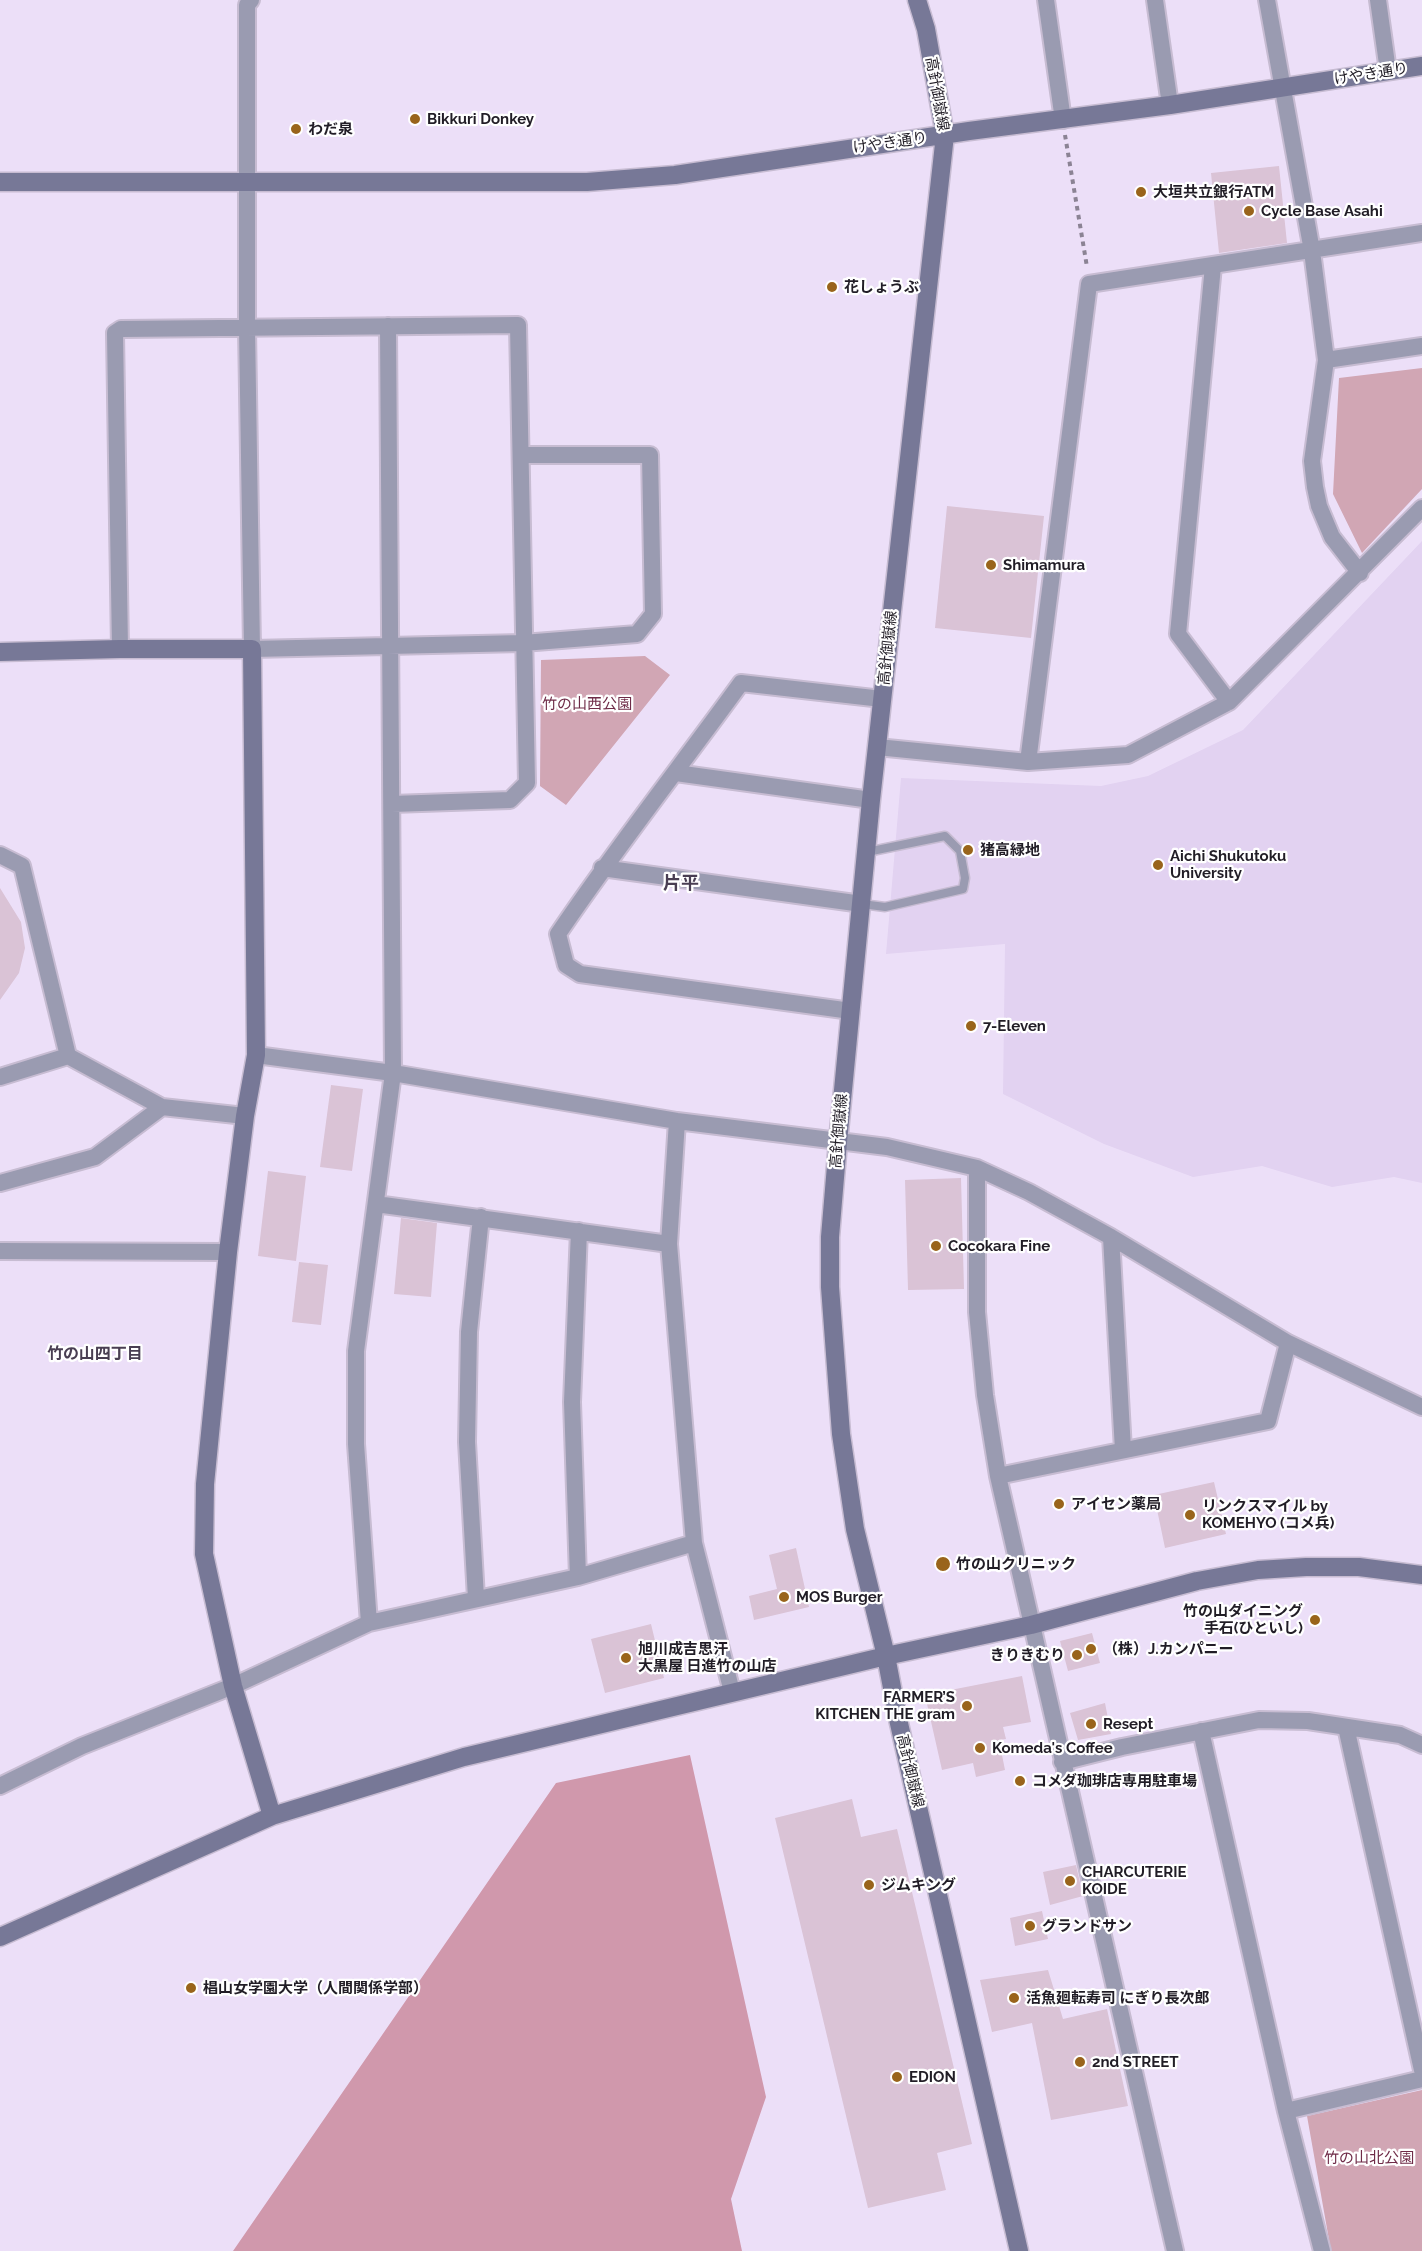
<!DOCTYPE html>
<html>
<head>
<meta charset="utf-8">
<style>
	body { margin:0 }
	canvas { display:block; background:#ecdff8 }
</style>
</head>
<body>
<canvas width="1422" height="2251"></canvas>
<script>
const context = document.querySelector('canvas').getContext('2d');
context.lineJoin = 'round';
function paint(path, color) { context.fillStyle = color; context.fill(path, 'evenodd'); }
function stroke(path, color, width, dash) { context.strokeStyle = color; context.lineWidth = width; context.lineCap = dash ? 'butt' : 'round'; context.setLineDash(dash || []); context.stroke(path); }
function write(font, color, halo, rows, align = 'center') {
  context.font = font + ' Raleway,"Noto Sans JP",sans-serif'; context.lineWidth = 4.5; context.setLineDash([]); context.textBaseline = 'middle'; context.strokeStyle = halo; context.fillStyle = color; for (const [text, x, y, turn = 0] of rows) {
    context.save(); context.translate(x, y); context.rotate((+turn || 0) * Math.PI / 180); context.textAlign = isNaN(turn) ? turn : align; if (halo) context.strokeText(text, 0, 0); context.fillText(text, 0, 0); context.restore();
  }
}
const built = new Path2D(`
	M1422,541V1183L1394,1177L1332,1187L1262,1166L1193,1177L1104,1144L1003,1094L1005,944L886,954L901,778L1101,786L1148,776L1243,730Z`);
const green = new Path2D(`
	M1422,368V489L1362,553L1333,494L1339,378Z
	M645,656L670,675L566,805L540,786L541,660Z
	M1422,2090V2251H1331L1307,2116Z`);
const forest = new Path2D(`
	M690,1755L766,2097L731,2199L742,2251H233L556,1783Z`);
const building = new Path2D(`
	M1279,166L1287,243L1219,253L1211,173Z
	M947,506L1044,516L1031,638L935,628Z
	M0,888L21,922L25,948L19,973L0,1000Z
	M331,1085L363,1089L352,1171L320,1167Z
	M268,1171L306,1176L296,1261L258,1256Z
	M961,1178L964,1289L908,1290L905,1180Z
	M401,1218L437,1223L431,1297L394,1294Z
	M299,1262L328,1265L321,1325L292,1322Z
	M1214,1482L1226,1534L1165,1548L1154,1495Z
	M796,1548L809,1607L754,1620L749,1596L777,1589L769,1555Z
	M651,1624L664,1678L605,1693L591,1639Z
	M1092,1633L1100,1663L1068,1671L1060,1641Z
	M1022,1676L1031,1722L1003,1727L1006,1739L999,1740L1005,1770L976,1777L973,1763L942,1770L925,1695Z
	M1105,1703L1111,1734L1078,1740L1070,1713Z
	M852,1799L861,1837L897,1829L972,2144L937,2153L946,2190L868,2208L775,1818Z
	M1076,1865L1083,1896L1050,1905L1043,1872Z
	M1042,1911L1048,1939L1015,1946L1010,1918Z
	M1048,1970L1063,2019L1107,2009L1128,2106L1051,2120L1032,2023L992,2032L980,1980Z`);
const path = new Path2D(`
	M1065,135L1087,267`);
const lane = new Path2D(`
	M862,904L885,907L963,889L965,878L960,851L945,836L867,852`);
const street = new Path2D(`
	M251,0L247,5V328L252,649L523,643L637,634L653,614L650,455H521
	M1046,0L1063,120
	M1155,0L1170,105
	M1267,0L1312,251L1326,360L1312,461L1315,487L1319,506L1332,537L1360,573
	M1378,0L1388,71
	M1213,266L1178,634L1229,702
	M1326,360L1422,346
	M120,649L115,333L121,329L518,325L527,783L510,800L392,804
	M877,747L1028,762L1128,755L1229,702L1422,508
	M1028,762L1089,284L1422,233
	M676,773L871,800
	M0,855L22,866L68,1056L162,1107
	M602,868L862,904
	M851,1011L580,974L566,965L558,934C616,848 680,767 741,683L882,699
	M256,1055L393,1073L677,1121L887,1147L977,1168L1029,1192L1111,1237L1288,1343L1422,1407
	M0,1077L68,1056
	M677,1121L669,1244L694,1543L732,1692
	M977,1168V1312L985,1395L998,1476L1175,2251
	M0,1183L95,1157L162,1107L245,1116
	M376,1204L669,1244
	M1111,1237L1123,1450
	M0,1251L228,1252
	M998,1476L1268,1421L1288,1343
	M578,1577L572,1402L579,1231
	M476,1598L467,1442L469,1332L481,1217
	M369,1623L356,1444V1351L393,1073L388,326
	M1346,1727L1422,2070
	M1201,1731L1286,2111L1322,2251
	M1062,1762L1122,1747L1259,1720L1308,1721L1400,1735L1422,1745
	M0,1786L82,1746L233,1686L369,1623L578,1577L694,1543
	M1286,2111L1422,2079`);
const secondary = new Path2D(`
	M917,0L926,29L945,135L871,800L838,1142L830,1237V1287L841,1434L855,1529L886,1656L898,1719L1019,2251
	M0,182H587L675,175L969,131L1170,105L1422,66
	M0,652L120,649H252L256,1055L245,1116L228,1252L205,1484L204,1554L233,1686L272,1816
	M0,1937L272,1816L464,1757L886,1656L1031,1625L1197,1581L1258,1570L1306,1567H1359L1422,1575`);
const markers = [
	[415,119,6,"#99641b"],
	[296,129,6,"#99641b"],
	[1141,192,6,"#99641b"],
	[1249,211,6,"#99641b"],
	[832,287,6,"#99641b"],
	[991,565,6,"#99641b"],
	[968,850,6,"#99641b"],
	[1158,865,6,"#99641b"],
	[971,1026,6,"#99641b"],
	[936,1246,6,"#99641b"],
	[1059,1504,6,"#99641b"],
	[1190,1515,6,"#99641b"],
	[943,1564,8,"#99641b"],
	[784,1597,6,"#99641b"],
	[1315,1620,6,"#99641b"],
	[1091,1649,6,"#99641b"],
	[1077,1655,6,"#99641b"],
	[626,1658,6,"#99641b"],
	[967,1706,6,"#99641b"],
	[1091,1724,6,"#99641b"],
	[980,1748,6,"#99641b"],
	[1020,1781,6,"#99641b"],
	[1070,1881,6,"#99641b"],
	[869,1885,6,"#99641b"],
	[1030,1926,6,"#99641b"],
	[191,1988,6,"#99641b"],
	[1014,1998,6,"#99641b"],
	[1080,2062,6,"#99641b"],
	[897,2077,6,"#99641b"]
];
const streetNames = [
	["けやき通り",1371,74,-9],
	["高針御嶽線",937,94,80],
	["けやき通り",890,143,-8],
	["高針御嶽線",888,648,-84],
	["高針御嶽線",839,1131,-85],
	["高針御嶽線",910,1771,77]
];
const poiNames = [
	["Bikkuri Donkey",427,119],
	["わだ泉",308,129],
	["大垣共立銀行ATM",1153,192],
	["Cycle Base Asahi",1261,211],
	["花しょうぶ",844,287],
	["Shimamura",1003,565],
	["猪高緑地",980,850],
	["Aichi Shukutoku",1170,856],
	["University",1170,873],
	["7-Eleven",983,1026],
	["Cocokara Fine",948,1246],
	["アイセン薬局",1071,1504],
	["リンクスマイル by",1202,1506],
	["KOMEHYO (コメ兵)",1202,1523],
	["竹の山クリニック",956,1564],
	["MOS Burger",796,1597],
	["竹の山ダイニング",1303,1611,"right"],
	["手石(ひといし)",1303,1628,"right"],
	["旭川成吉思汗",638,1649],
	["大黒屋 日進竹の山店",638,1666],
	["（株）J.カンパニー",1103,1649],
	["きりきむり",1065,1655,"right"],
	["FARMER’S",955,1697,"right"],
	["KITCHEN THE gram",955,1714,"right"],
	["Resept",1103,1724],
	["Komeda's Coffee",992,1748],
	["コメダ珈琲店専用駐車場",1032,1781],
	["CHARCUTERIE",1082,1872],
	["KOIDE",1082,1889],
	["ジムキング",881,1885],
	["グランドサン",1042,1926],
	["椙山女学園大学（人間関係学部）",203,1988],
	["活魚廻転寿司 にぎり長次郎",1026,1998],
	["2nd STREET",1092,2062],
	["EDION",909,2077]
];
const parkNames = [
	["竹の山西公園",587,704],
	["竹の山北公園",1369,2158]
];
const neighbourhoodNames = [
	["竹の山四丁目",95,1354]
];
const quarterNames = [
	["片平",681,884]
];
paint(built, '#e2d2f1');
paint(green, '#d1a6b4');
paint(forest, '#d098ac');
paint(building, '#dac3d6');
stroke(lane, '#c7bcd2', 11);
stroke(street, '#c7bcd2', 20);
stroke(secondary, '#c7bcd2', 21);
stroke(path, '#8b8394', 4, [4.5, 4.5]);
stroke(lane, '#9a9bb1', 8);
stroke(street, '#9a9bb1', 16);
stroke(secondary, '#777897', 18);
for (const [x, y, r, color] of markers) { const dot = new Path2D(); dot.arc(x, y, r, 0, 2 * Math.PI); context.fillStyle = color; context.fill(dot); stroke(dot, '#fff', 2); }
write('15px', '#211d26', '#fff', streetNames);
write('bold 15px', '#211d26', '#fff', poiNames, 'left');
write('15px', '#6f2c48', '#fff', parkNames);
write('bold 16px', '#493e52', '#fff', neighbourhoodNames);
write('bold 18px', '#493e52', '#fff', quarterNames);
</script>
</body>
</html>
